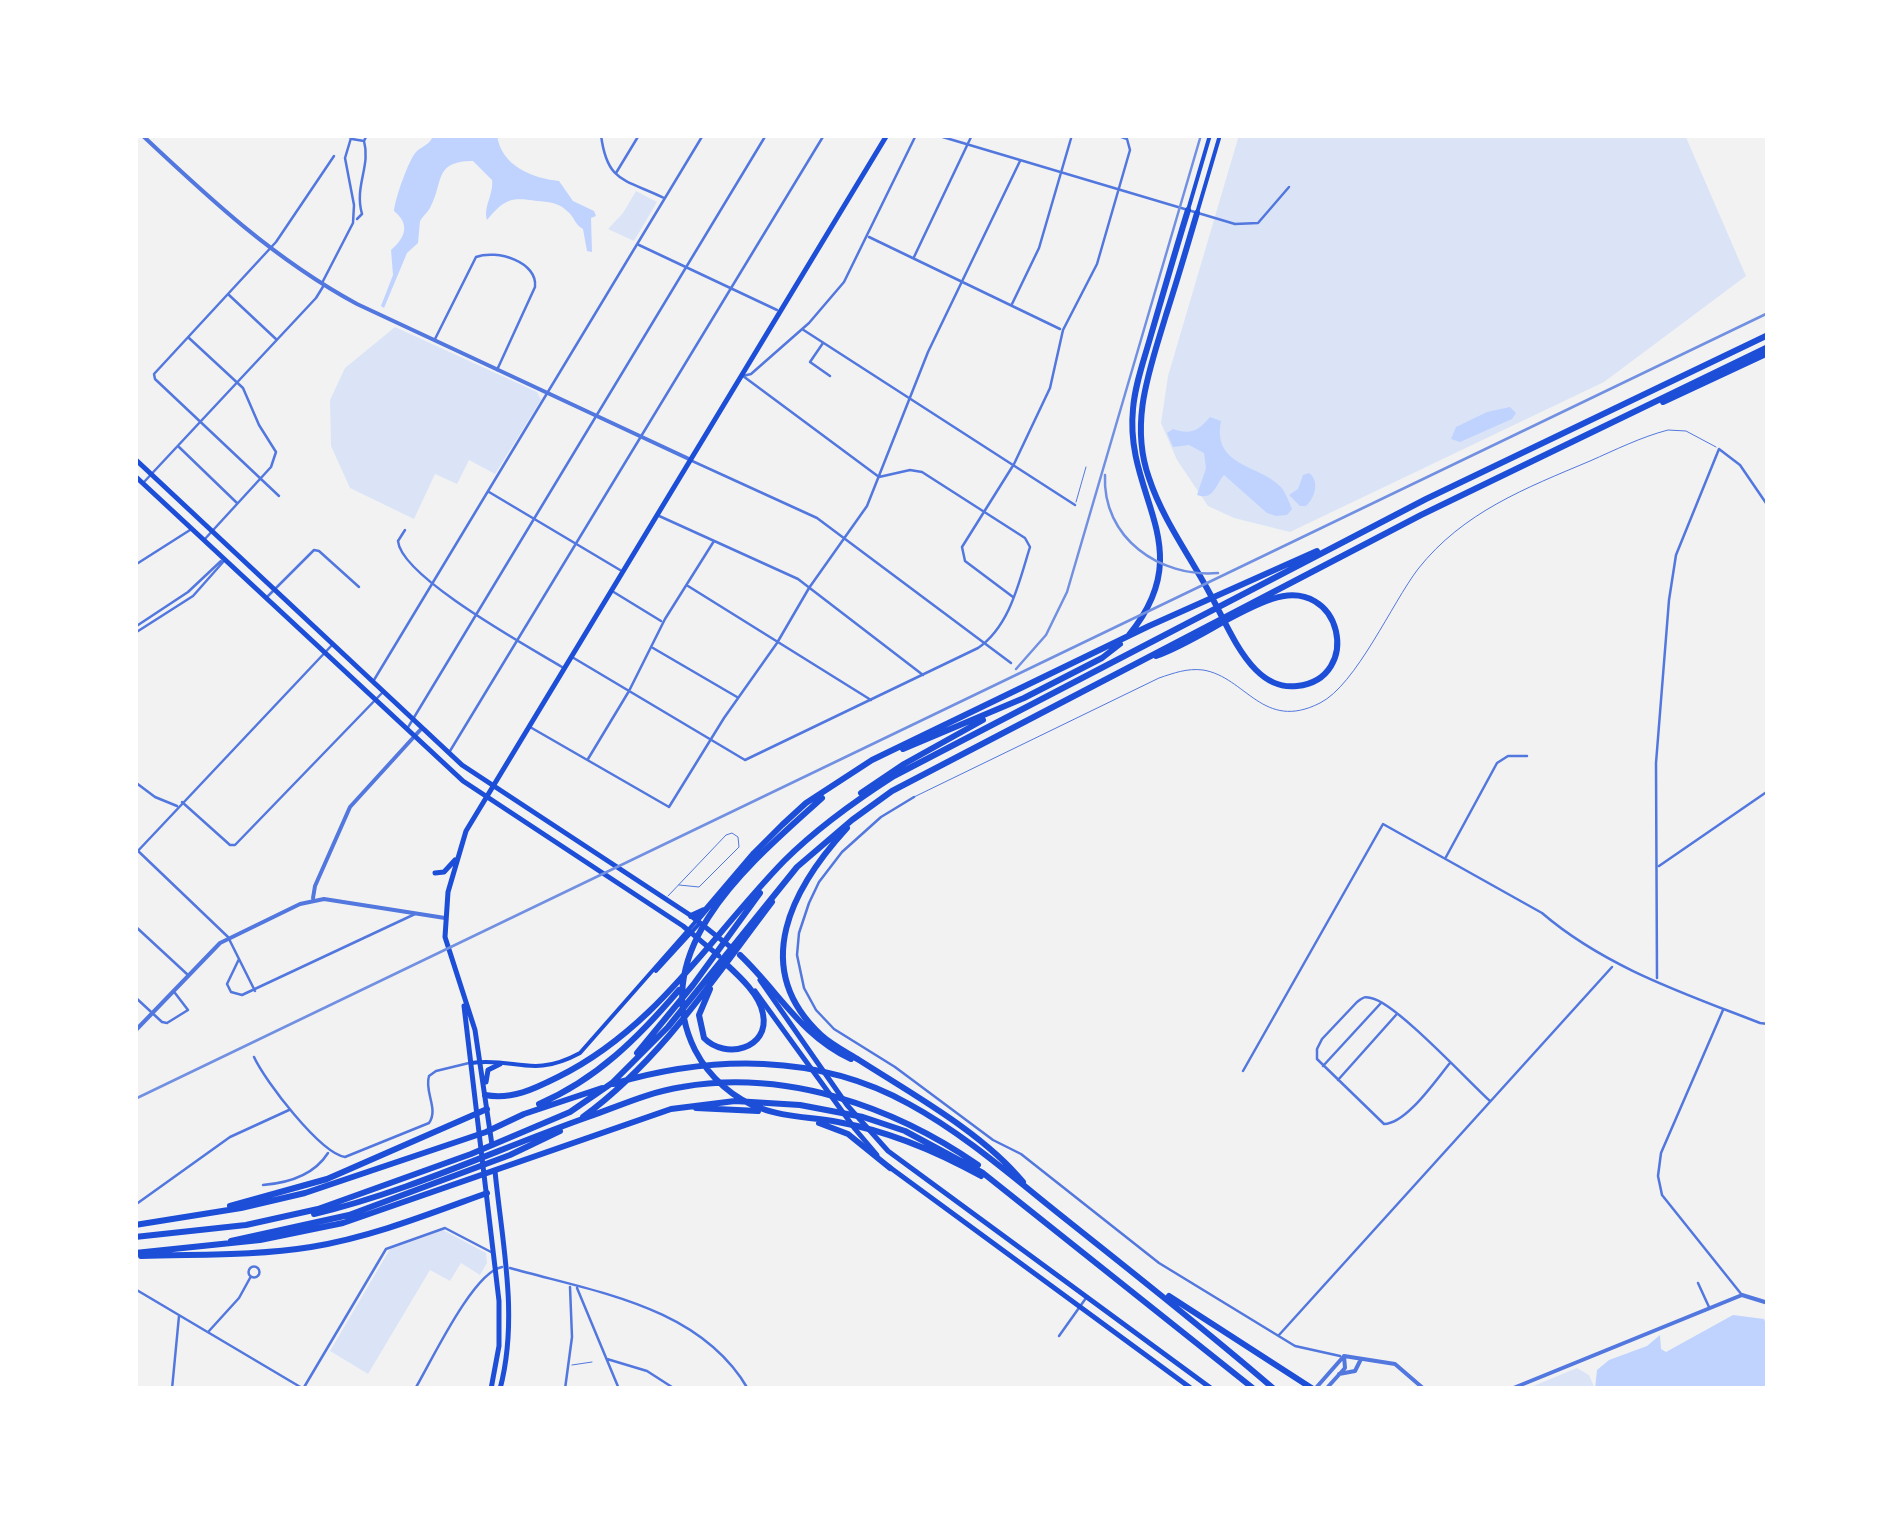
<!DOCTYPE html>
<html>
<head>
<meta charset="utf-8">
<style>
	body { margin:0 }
	#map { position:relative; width:1903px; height:1524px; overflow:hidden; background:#f2f2f2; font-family:"Nunito Sans",sans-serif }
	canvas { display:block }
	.frame { position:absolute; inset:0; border:138px solid #fff; pointer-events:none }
</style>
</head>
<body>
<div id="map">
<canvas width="1903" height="1524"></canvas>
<div class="frame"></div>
</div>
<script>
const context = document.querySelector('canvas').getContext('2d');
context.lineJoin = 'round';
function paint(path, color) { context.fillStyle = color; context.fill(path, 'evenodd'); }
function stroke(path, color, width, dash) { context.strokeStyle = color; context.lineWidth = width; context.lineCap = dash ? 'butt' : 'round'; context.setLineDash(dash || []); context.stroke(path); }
const green = new Path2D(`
	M1239,135H1685L1746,276L1604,382L1290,532L1234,518L1208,506L1177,460L1161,423L1168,376Z
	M636,191L657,202L634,241L608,229L623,213Z
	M395,327L537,392L541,400L495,474L469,460L457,484L435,474L414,519L350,488L331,446L330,400L345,368Z
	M443,1230L486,1253L487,1263L480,1275L461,1263L450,1281L430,1270L368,1374L330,1351L390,1249Z
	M1577,1368L1589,1375L1595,1389H1526Z`);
const water = new Path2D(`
	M434,135H497C501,166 532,178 559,181L573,201L594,211L596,216L591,218L592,252L587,251L583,229C574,224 575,217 567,211C558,202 548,202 537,201C510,197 505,199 487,220C483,207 494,194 492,180L473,161C433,161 444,183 430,208C427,213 423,216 420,221L418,243L407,253L384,308L381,306L393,275L391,250C406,237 410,224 394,211C395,199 409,158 417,151C424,145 429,145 434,135Z
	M1510,407L1516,413L1512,419L1460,442L1451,439L1456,427L1487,412Z
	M1210,417L1221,421C1212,467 1259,464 1281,487C1286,493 1289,502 1292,509L1287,515L1276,516L1267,513L1224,475C1216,484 1214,501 1197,495L1206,468L1204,453L1189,445L1173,447L1167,433L1173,429C1191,435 1198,431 1210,417Z
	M1309,473C1320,481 1315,498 1306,506H1300L1289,495L1298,489L1303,475Z
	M1733,1315L1764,1319L1768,1330V1389H1595L1597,1370L1609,1360L1647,1346L1660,1335L1661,1349L1666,1352Z`);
const service = new Path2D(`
	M1076,502L1086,467
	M914,797L1159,678C1174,673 1187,668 1203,670C1246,677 1263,732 1320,703C1356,685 1392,603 1418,569C1463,512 1526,488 1590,461C1615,450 1641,437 1668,430L1686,431L1716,447
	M668,896L726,835L732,833L738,837L739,847L699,887L679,885
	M572,1365L592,1362`);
const minor = new Path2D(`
	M601,135C607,183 625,179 664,198
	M936,135L1235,224L1258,223L1289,187
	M352,139L364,141L367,135
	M616,173L639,135
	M357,219L362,214C354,186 371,166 364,141
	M869,237L1060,329
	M639,245L777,310
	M914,257L972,135
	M322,283L353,223L354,205L345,158L351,138L345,135
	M229,295L277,340
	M1012,304L1039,248L1072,135
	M802,329L1075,505
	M189,338L243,388L259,425L276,452L271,467L204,540
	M435,339L476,257C497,249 538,262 535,287L497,370
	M823,343L810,362L830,376
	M743,376L751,374L809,323L844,282L916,135
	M179,447L237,503
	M690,460L817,518L1011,663
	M144,482L316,298L324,285
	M489,492L620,570
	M279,496L155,379L154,374L276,242L334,156
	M657,515L798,579L923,675
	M405,530L398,541C401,577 529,647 562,667
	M135,565L190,530
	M688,586L871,700
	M612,591L661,621
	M267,597L314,550L319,551L359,587
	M1013,597L965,561L962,547L1014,464L1050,388L1063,330L1097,264L1130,150L1127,139L1116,135
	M135,627L188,592L221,561
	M135,633L193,596L224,561
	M653,648L737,697
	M572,657L745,760L978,648C1010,626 1019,582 1030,547L1025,538L922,472L910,470L879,477L743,376
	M374,680L703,135
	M530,727L669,807L724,718L777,643L809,588L867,506L928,352L1020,161
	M407,729L766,135
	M450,751L824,135
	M588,759L629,691L665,619L714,541
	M135,782L155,797L177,806
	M914,797L881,817L842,852L819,882L809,903L799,933L797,955L804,988L816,1010L834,1029L895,1067L993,1140L1021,1154L1159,1263L1295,1346L1340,1356
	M182,802L230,845H235L382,693
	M135,848L228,937L255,991
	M135,854L333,644
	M1446,857L1497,763L1508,756H1527
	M1659,866L1768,791
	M135,926L188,975
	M239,959L227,984L231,992L242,995L415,914
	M1657,978L1656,763L1669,600L1676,555L1719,449L1740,465L1768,506
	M135,997L162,1022L167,1023L188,1010L175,993
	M1723,1010L1661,1153L1658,1176L1662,1195L1742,1295
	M254,1057C265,1081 320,1153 345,1157L429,1123C439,1109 424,1092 429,1076L436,1071L469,1063
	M1450,1063C1435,1081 1406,1124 1384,1124L1317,1059V1049L1322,1039L1357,1002C1363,998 1363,996 1371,998C1395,1002 1468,1081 1490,1101
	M1323,1066L1381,1003
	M1243,1071L1383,824L1542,913C1605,967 1683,993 1760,1023L1768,1024
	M1338,1080L1396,1015
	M263,1185C288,1183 314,1175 328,1153
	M135,1205L230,1137L289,1110
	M248.5 1272a5.5 5.5 0 1 1 11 0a5.5 5.5 0 1 1-11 0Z
	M510,1268C595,1292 700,1306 748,1389
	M1698,1283L1709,1307
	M577,1288L619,1389
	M135,1289L302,1388
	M209,1331L239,1298L250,1278
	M1279,1335L1612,967
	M1059,1336L1086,1298
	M607,1359L647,1371L675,1389
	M172,1389L179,1316
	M303,1389L386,1249L445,1228L491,1252
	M415,1389C431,1362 473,1272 502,1267
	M565,1389L572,1337L570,1287`);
const tertiary = new Path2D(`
	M142,135C210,199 274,259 357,304L689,459
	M313,898L315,886L350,807L422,728
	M135,1031L220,943L300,904L324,899L445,918
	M1344,1356L1395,1364L1424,1389
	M1339,1374L1355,1371L1361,1359
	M1315,1389L1344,1356
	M1326,1389L1345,1368L1344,1356
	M1511,1389L1742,1295L1768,1303`);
const secondary = new Path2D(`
	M1188,210L1210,135
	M1197,213L1220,135
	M656,971L700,923
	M471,1063C516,1057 532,1079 580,1053L697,920`);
const primary = new Path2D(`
	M135,459L462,765L690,915L733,949
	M135,476L463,781L683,926L719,956
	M435,873L444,872L455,860
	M760,980L847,1105L888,1151L1212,1389
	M755,991L855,1129L877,1155
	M464,1006L499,1301V1346L491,1389
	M486,1082L488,1070L500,1064
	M492,1145L475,1030L445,937L448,892L466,831L887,135
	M888,1166L1192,1389
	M495,1171C502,1243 519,1317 500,1389`);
const motorway = new Path2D(`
	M1663,402L1768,353
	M1129,635C1201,547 1124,497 1133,409C1135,384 1144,360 1151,335C1163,294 1175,252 1188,210
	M1156,656C1197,641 1231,613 1272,599C1343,575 1363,679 1297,686C1281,688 1267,681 1256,670C1236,650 1223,617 1209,592C1189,555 1162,518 1149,478C1129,422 1150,369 1166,315C1177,281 1187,247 1197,213
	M903,749L1024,698L1102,658L1120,644
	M861,793L904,764L983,720
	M822,798C755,859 644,948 695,1050C709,1077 734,1100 763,1109C787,1118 813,1117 838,1122C888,1131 936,1151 981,1176
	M847,828C793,887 748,967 821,1035C832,1045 846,1052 859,1060C912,1094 983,1133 1023,1182
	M691,916L704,910
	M697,920L754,853L782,825L806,803L872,760L1149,626L1317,551
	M740,955C779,992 801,1036 851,1059
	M710,989L699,1015L704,1038C725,1060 770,1049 763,1014C760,995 739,976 726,964
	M637,1053L693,985L760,893
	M613,1084C711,1055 818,1053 909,1104C966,1135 1016,1180 1068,1221C1137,1276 1207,1331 1274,1389
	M485,1095C512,1100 534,1089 558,1077C657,1028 710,937 784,861C817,828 855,801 894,776L1426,499L1768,335
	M539,1104C597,1079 638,1038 679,990
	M696,1108L758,1111
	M583,1117C661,1060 714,978 772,902
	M819,1123L848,1134L890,1168
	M230,1206L327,1179L487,1109
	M314,1214C408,1192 497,1149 588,1117C619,1106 649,1092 682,1087C785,1069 893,1106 978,1165
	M135,1225L241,1208L305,1193L486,1132L524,1114L602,1088
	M135,1237L246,1225L318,1209L471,1154L570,1112L612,1083L668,1027L797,867L852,820L892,791L1421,515L1768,347
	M231,1241L349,1215L510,1155L560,1131
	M135,1253L260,1240L343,1223L671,1109L735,1101L800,1105L863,1117L905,1131L983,1173L1254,1389
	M141,1256C198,1254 255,1256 311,1247C372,1237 429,1214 487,1193
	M1169,1296L1313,1389`);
const rail = new Path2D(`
	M1105,475C1102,538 1160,578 1218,573
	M1016,669L1046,635L1067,592L1201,135
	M135,1099L1768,313`);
paint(green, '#dbe4f7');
paint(water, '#bfd3fe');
stroke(service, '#5277de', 1);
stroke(minor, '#5277de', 2.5);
stroke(tertiary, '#5277de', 4);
stroke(secondary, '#1d4ed8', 4);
stroke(primary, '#1d4ed8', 5);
stroke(motorway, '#1d4ed8', 6);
stroke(rail, '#7290e2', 2.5);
</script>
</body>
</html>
